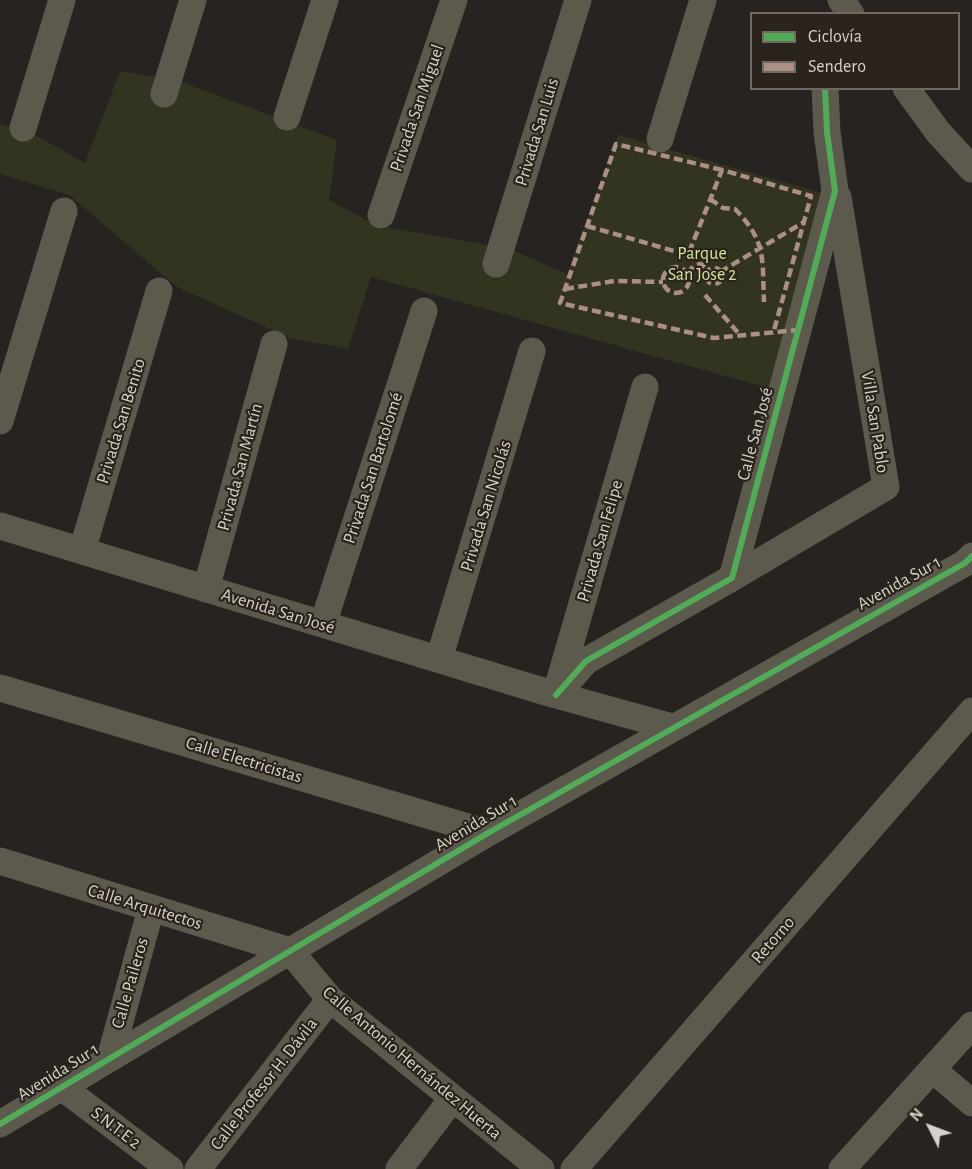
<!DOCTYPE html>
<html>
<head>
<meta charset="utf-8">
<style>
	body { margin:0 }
	#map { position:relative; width:972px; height:1169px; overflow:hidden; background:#262320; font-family:"Alegreya Sans",sans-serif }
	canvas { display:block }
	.legend { position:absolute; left:750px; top:12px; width:210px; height:78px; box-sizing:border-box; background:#2a241c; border:2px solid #6f6962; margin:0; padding:8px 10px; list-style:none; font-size:18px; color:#d6d1cc }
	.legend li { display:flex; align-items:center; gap:12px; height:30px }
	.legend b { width:30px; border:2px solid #6f6962 }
	.north { position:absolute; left:900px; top:1097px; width:60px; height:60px; -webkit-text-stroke:4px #2a241c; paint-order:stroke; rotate:312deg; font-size:16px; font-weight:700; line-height:24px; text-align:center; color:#d6d1cc }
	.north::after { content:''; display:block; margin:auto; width:21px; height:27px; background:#d6d1cc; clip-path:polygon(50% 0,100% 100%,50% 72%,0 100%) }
</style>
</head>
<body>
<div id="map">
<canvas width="972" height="1169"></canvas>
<ul class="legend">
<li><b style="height:8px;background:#51ab58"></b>Ciclovía</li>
<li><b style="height:8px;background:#ac8f84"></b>Sendero</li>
</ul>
<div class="north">N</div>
</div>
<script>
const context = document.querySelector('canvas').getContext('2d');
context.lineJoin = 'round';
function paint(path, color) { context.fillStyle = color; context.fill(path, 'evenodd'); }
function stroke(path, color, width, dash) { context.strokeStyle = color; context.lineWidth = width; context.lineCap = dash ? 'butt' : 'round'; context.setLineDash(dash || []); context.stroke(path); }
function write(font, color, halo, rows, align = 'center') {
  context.font = font + ' "Alegreya Sans",sans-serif'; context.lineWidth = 4.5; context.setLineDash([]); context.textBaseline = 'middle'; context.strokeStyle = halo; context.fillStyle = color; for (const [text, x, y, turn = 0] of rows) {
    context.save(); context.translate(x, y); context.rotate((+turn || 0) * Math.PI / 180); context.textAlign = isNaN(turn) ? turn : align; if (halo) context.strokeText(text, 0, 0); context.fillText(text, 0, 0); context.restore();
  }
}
const green = new Path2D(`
	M120,71L176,80L337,140L329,200L376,225L510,249L567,274L618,135L826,194L775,390L371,277L348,349L290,338L177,287L69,195L0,174V124L34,134L85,163Z`);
const minor = new Path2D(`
	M841,0L851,14
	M906,88L938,132L972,169
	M164,94L193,0
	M287,117L325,0
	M23,128L62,0
	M660,139L703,0
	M381,215L454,0
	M496,264L578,0
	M0,421L64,211
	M0,526L549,693L672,727
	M82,551L159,291
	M732,578L886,487L838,197
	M206,589L274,344
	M323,624L424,311
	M439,659L532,351
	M558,686L645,387
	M0,688L488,833
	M556,695L586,661L732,578L835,191L827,132L825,88
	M0,861L290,951L330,999L541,1169
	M110,1058L151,909
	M932,1069L972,1103
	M63,1088L170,1169
	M0,1124L488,833L965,563L972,556
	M198,1169L330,999
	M399,1169L452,1099
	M574,1169L972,711
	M842,1169L972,1025`);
const quiet = new Path2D(`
	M722,170L616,144L560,303L714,338L798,330
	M710,199L723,208L735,209C767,242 762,259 764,302
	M587,226L688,255L722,170L811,196L773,334
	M663 280a13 13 0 1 1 26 0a13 13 0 1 1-26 0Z
	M706 276a8 8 0 1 1 16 0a8 8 0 1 1-16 0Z
	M720,272L804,222
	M688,274L693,266L701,264L709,271
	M565,289L614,281L663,282
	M705,295L741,336`);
const cycleway = new Path2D(`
	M556,695L586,661L732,578L835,191L827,132L825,88
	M0,1124L488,833L965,563L972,556`);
const streetNames = [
	["Privada San Miguel",417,108,-71],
	["Privada San Luis",537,132,-73],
	["Privada San Benito",121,421,-73],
	["Villa San Pablo",875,422,81],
	["Calle San José",755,434,-75],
	["Privada San Martín",240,467,-75],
	["Privada San Bartolomé",373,468,-72],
	["Privada San Nicolás",486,506,-73],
	["Privada San Felipe",600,541,-74],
	["Avenida Sur 1",899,583,-29],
	["Avenida San José",278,611,17],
	["Calle Electricistas",244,760,17],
	["Avenida Sur 1",476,823,-31],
	["Calle Arquitectos",145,907,17],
	["Retorno",773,940,-49],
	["Calle Paileros",130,983,-74],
	["Calle Antonio Hernández Huerta",412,1063,40],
	["Avenida Sur 1",58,1072,-32],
	["Calle Profesor H. Dávila",264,1084,-52],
	["S.N.T.E 2",116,1128,37]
];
const parkNames = [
	["Parque",702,254],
	["San Jose 2",702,275]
];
paint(green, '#32341f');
stroke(minor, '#5c594d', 27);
stroke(quiet, '#ac8f84', 4.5, [9, 4.5]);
stroke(cycleway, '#51ab58', 6);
write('18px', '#d6d1cc', '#2a241c', streetNames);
write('18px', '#d7e09a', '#2a241c', parkNames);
</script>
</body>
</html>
